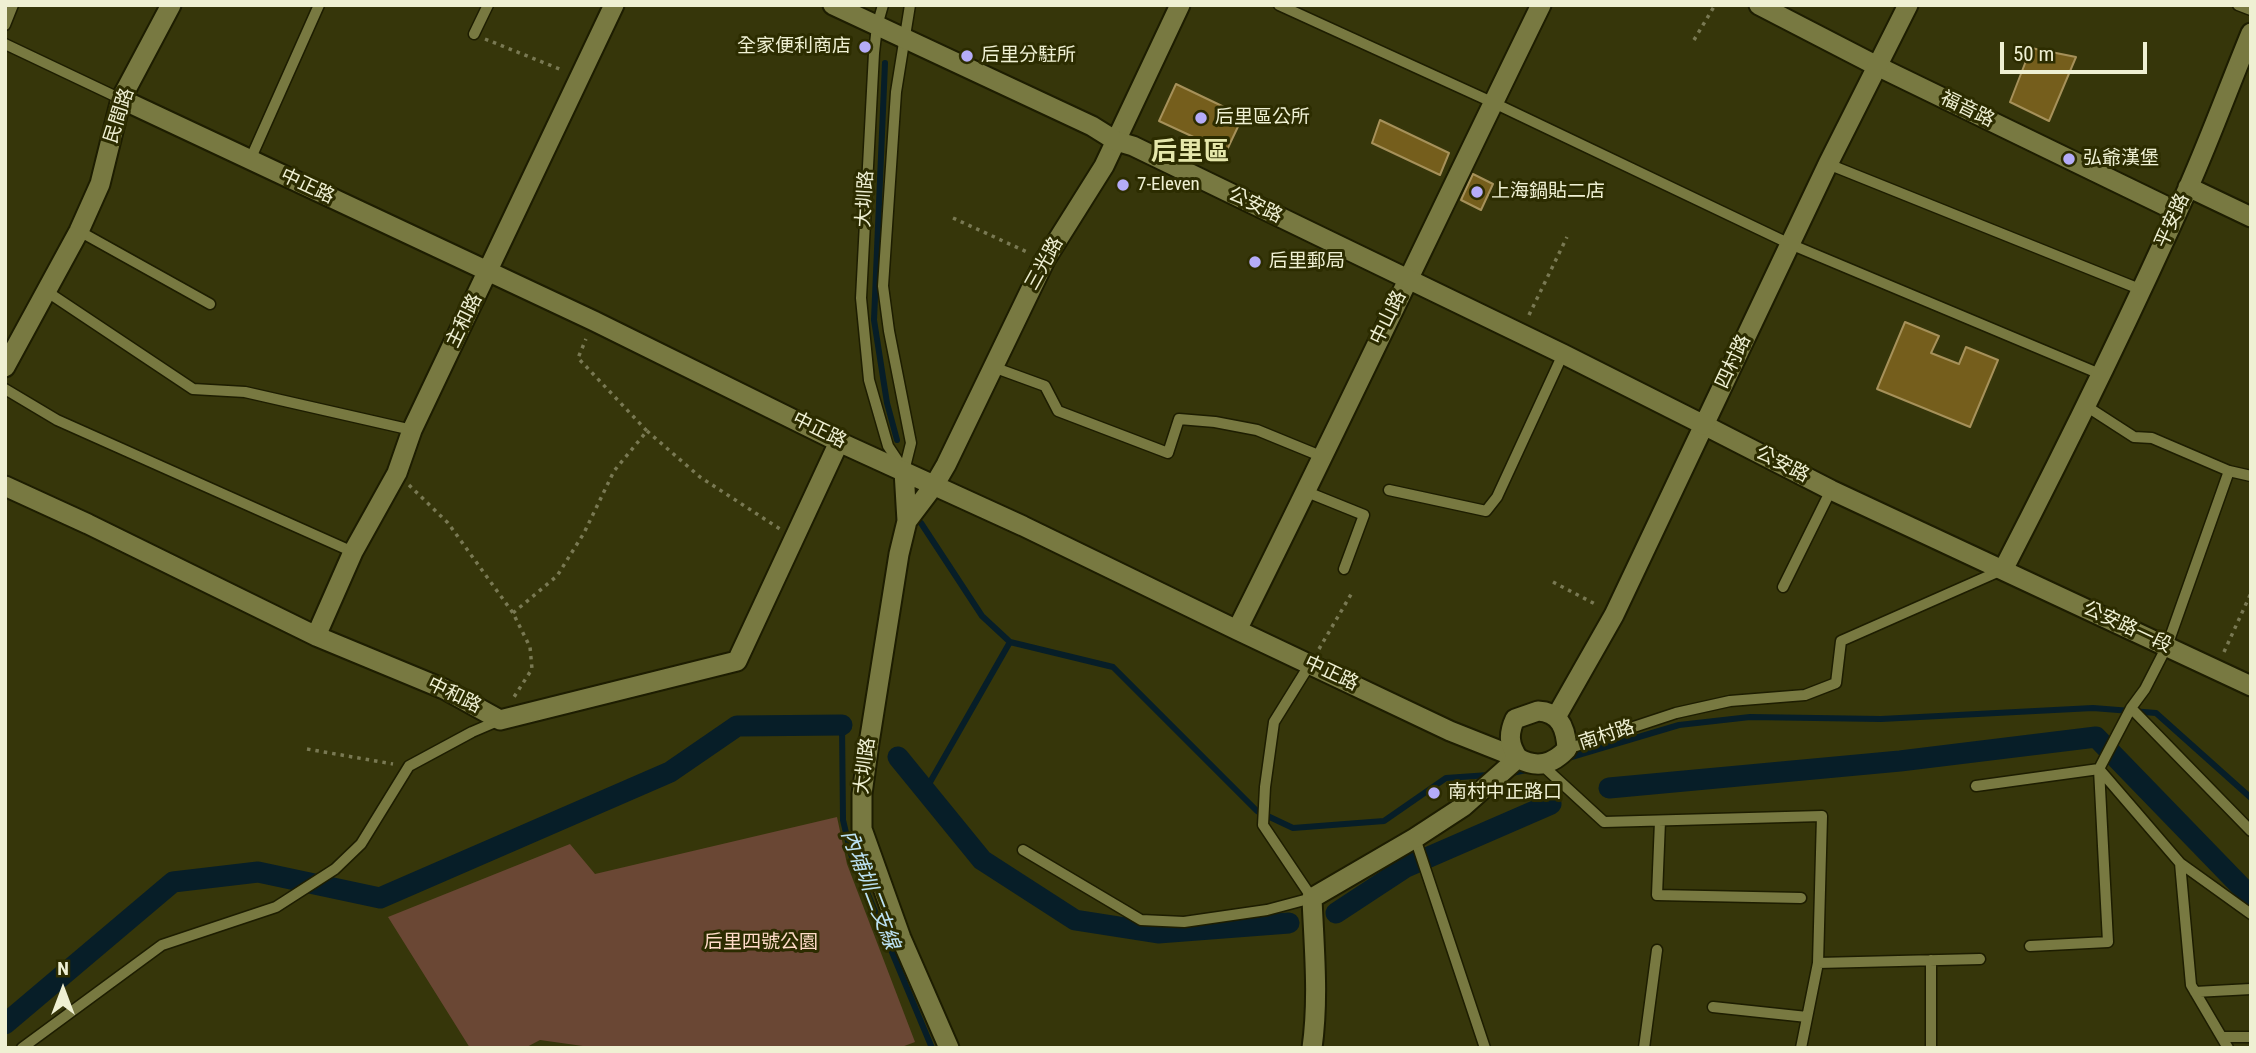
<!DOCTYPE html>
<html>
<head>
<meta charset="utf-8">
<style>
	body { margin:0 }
	#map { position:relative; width:2256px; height:1053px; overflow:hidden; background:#36360a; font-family:"Roboto Condensed",sans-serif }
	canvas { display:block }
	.frame { position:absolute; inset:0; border:7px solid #eff0d3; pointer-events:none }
	.north { position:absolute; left:28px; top:955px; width:70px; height:70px; -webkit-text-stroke:5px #2c2c00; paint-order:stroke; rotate:0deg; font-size:19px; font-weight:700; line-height:28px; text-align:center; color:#eff0d3 }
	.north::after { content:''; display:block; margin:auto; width:24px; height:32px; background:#eff0d3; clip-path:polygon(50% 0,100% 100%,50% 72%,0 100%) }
	.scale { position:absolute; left:2000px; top:42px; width:147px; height:32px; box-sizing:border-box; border:4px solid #eff0d3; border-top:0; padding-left:9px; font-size:21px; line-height:24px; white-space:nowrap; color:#eff0d3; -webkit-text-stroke:5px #2c2c00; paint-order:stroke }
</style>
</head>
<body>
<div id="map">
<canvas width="2256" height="1053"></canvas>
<div class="frame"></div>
<div class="north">N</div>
<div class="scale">50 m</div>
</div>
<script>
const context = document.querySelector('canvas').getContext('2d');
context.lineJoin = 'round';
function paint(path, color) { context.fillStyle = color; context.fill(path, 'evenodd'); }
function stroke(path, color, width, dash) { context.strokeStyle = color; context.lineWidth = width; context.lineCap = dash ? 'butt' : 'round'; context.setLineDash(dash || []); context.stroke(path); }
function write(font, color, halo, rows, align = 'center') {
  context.font = font + ' "Roboto Condensed","Noto Sans TC",sans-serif'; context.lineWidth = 6; context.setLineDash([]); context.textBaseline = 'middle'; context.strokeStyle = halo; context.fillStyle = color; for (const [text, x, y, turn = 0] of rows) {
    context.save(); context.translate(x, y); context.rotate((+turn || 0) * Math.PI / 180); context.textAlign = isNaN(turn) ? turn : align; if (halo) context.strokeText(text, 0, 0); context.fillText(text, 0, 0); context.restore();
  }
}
const green = new Path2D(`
	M837,817L847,864L915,1042L899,1048H597L540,1040L525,1048H470L388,917L570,844L595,874Z`);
const stream = new Path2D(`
	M885,63L874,320L887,403L897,440
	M921,523L982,616L1010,642L1113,667L1257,811L1293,828L1384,821L1446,778L1489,775
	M842,725L843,820L851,854L932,1048
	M1568,758L1679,725L1750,717L1881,719L2093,708L2156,713L2251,798
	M1507,774L1531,769
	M925,791L1010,642`);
const canal = new Path2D(`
	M898,757L982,860L1075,920L1158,933L1289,923
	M1609,788L1900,761L2096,737L2251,897
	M1336,913L1406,867L1551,804
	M5,1024L173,882L258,872L380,898L670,772L737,726L842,725`);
const building = new Path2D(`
	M2031,48L2076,57L2049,121L2010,102Z
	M1176,84L1243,116L1226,152L1159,121Z
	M1380,120L1449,153L1440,175L1372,143Z
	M1473,174L1493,184L1481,210L1461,200Z
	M1905,322L1939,336L1931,353L1959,364L1966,347L1998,360L1970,427L1877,389Z`);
const path = new Path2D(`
	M485,39L562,70
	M1694,40L1715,5
	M953,218L1027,252
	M1529,315L1567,237
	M647,431L700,477L780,529
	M409,485L448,523L513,613L530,647L532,669L514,697
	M1553,582L1597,605
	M513,613L557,576L584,533L614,471L647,431L578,358L586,339
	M1319,649L1353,591
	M2224,652L2251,593
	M307,749L393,764`);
const service = new Path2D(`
	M883,5L877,26L874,53L861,298L869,380L888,446L902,467
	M1279,5L1494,103L1790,244L2100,374
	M2238,5L2251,10
	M5,25L13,5
	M474,34L488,5
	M5,44L121,99
	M250,160L319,5
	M1828,164L2142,290
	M79,231L210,304
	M46,291L193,389L245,392L412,430
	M993,367L1045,386L1058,411L1168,453L1179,419L1215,422L1257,430L1323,457
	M5,389L57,420L353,552
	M2086,406L2134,437L2152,438L2229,471L2251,476
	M904,471L911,443L889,331L883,286L896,92L910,5
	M1389,490L1486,511L1497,497L1563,354
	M1307,492L1364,515L1344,569
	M1783,587L1831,490
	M2131,708L2251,831
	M1567,749L1676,713L1730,701L1805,695L1836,683L1841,641L2002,570
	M1542,765L1604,822L1822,816L1818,963L1801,1048
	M1976,786L2099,769L2180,863L2191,985L2228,1048
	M1660,821L1657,895L1801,898
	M1415,838L1485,1048
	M1023,850L1141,920L1184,922L1267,910L1312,898L1263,825L1265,787L1274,722L1310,664
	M2180,863L2251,914
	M2030,946L2108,942L2099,769L2131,708L2145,689L2167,646L2229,471
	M1931,960V1048
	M1818,963L1980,959
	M2195,992L2251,989
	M1713,1007L1807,1017
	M2224,1037H2251
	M22,1048L162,945L276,907L335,869L361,844L409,766L472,732L500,720
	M1644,1048L1657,950`);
const minor = new Path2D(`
	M1759,5L1877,66L2176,211
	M121,99L594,321L839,442L1023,526L1237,630L1450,731L1518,758
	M2188,187L2251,217
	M5,367L79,231L100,184L121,99L171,5
	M904,471L907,521L899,554L869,743L862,794V829L901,938L949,1048
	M5,486L88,524L316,636L444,689L500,720L737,661L839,442
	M907,521L935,484L946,465L1045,260L1104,166L1180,5
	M2003,570C2068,444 2131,316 2189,186C2211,136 2230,84 2251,33
	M1237,630C1341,423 1439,213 1541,5
	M316,636L353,552L397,473L412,430L614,5
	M1556,717L1614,615L1704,425L1831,490L2251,686`);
const tertiary = new Path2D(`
	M1538,711C1561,712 1566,730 1567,749C1553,764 1537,769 1518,758C1509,745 1508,734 1515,719Z
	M1312,1048C1319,998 1314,948 1312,898L1415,838L1464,806L1518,758`);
const secondary = new Path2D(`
	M833,5L1092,126L1116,141L1133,146L1563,354L1704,425L1828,164L1908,5`);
const markers = [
	[865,47,7,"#b5acf8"],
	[967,56,7,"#b5acf8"],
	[1201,118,7,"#b5acf8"],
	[2069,159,7,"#b5acf8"],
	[1123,185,7,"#b5acf8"],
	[1477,192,7,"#b5acf8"],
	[1255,262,7,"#b5acf8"],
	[1434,793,7,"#b5acf8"]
];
const poiNames = [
	["全家便利商店",851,47,"right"],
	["后里分駐所",981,56],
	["后里區公所",1215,118],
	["弘爺漢堡",2083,159],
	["7-Eleven",1137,185],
	["上海鍋貼二店",1491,192],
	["后里郵局",1269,262],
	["南村中正路口",1448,793]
];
const streetNames = [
	["福音路",1967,110,26],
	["民間路",120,116,-72],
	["中正路",307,187,25],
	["大圳路",866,199,-87],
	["公安路",1255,206,26],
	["平安路",2173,221,-66],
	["三光路",1045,264,-61],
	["中山路",1389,318,-64],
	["主和路",465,321,-64],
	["四村路",1734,362,-65],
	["中正路",819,431,26],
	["公安路",1782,465,27],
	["公安路一段",2127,628,25],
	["中正路",1331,674,25],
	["中和路",454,696,26],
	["南村路",1607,736,-18],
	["大圳路",866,766,-83]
];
const parkNames = [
	["后里四號公園",761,943]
];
const waterNames = [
	["內埔圳二支線",869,890,69]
];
const districtNames = [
	["后里區",1190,153]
];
paint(green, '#6a4734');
stroke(stream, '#071e28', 6);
stroke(canal, '#071e28', 21);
paint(building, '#755e1c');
stroke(building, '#a6915a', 2);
stroke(service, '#1d1d01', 13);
stroke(minor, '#1d1d01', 23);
stroke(tertiary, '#1d1d01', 23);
stroke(secondary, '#1d1d01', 23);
stroke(path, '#797953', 3.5, [3.5, 5]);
stroke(service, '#787941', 10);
stroke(minor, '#787941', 19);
stroke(tertiary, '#787941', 19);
stroke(secondary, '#787941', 19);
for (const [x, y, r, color] of markers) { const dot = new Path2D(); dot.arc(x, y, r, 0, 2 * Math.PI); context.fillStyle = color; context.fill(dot); stroke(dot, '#2c2c00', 2.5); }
write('19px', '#eff0d3', '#2c2c00', poiNames, 'left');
write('19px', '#eff0d3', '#2c2c00', streetNames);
write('19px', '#ffdbc8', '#2c2c00', parkNames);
write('italic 21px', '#bce2f4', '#2c2c00', waterNames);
write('bold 26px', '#e5e7ab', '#2c2c00', districtNames);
</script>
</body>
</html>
